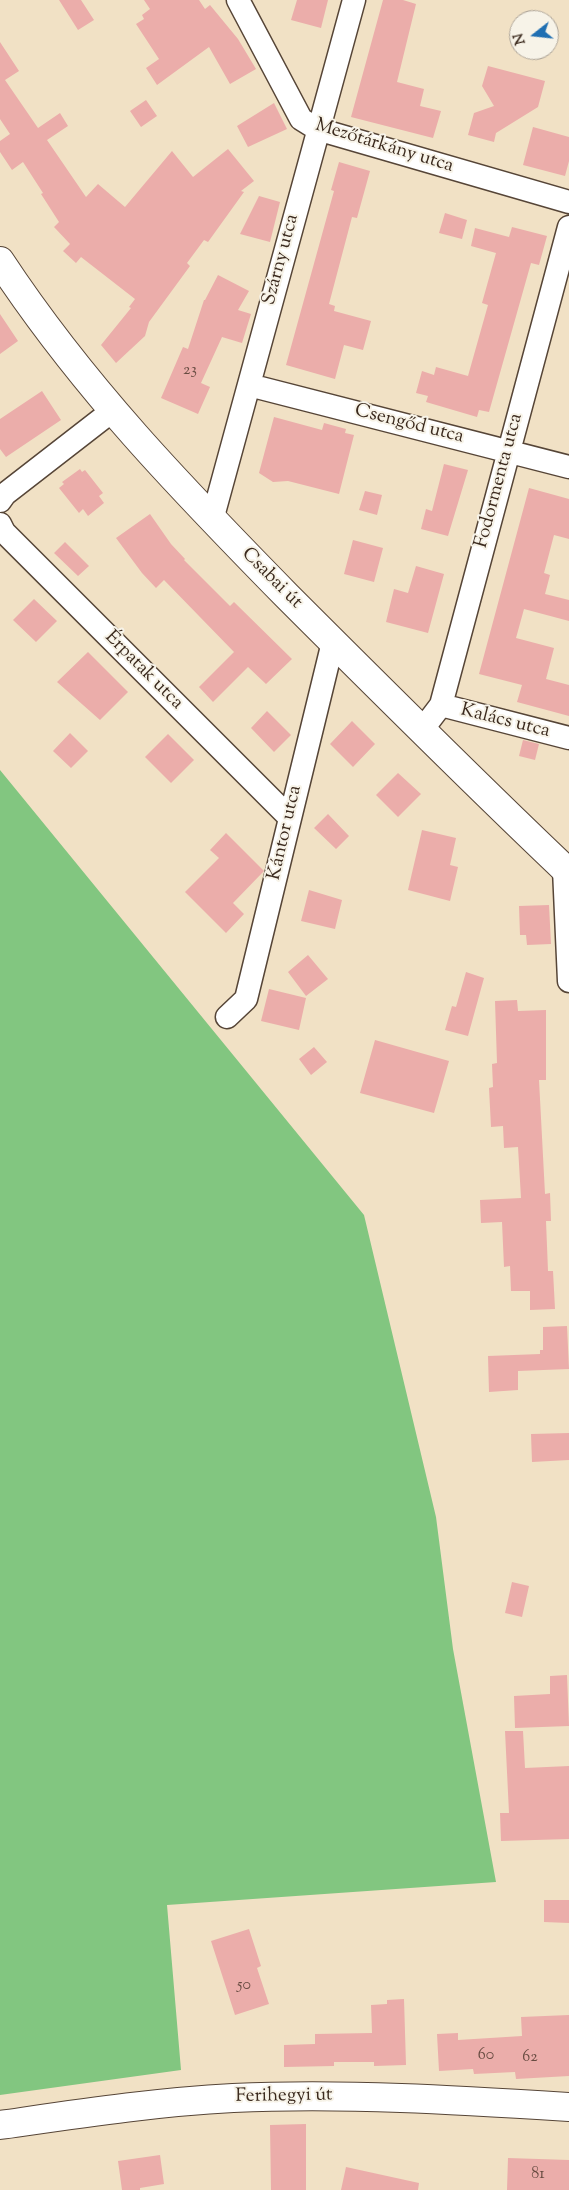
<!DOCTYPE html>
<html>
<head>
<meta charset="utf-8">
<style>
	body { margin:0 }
	#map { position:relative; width:569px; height:2190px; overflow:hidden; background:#f1e1c5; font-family:"Sorts Mill Goudy",serif }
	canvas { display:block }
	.north { position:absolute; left:509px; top:10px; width:50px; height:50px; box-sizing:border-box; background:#f7f3e8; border:1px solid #aca397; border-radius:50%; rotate:254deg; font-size:14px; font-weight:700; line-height:20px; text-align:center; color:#3b2a1e }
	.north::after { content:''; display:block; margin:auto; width:18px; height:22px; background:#1f6fb2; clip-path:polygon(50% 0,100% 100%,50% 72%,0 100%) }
</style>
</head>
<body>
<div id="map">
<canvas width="569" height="2190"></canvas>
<div class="north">N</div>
</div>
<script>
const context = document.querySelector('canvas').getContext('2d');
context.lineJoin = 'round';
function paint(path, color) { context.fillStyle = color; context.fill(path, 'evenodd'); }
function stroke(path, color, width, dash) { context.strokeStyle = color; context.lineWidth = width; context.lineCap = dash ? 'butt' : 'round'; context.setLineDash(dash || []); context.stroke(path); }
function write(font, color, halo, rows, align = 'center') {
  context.font = font + ' "Sorts Mill Goudy",serif'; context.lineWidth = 4; context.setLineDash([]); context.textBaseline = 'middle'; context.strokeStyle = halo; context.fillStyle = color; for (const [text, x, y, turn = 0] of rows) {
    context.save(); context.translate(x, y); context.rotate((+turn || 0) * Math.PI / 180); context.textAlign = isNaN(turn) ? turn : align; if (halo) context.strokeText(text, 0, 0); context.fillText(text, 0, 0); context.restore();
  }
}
const green = new Path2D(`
	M0,770L364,1215L436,1517L453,1649L496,1882L167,1905L181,2070L0,2095Z`);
const building = new Path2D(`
	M59,0H81L94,20L78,30Z
	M144,0H199L205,9L210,5L238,39L256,69L230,84L209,47L157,85L146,68L159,59L136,24L144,19L142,15L150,9Z
	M297,0H328L321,28L291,20Z
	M383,0H403L416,4L397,82L424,89L420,106L441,111L433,138L351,117Z
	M0,42L19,71L5,80L38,128L60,113L68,126L47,140L86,197L98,184L125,207L172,151L193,177L228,149L254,181L241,191L244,192L208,242L204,240L187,263L190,266L149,322L145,336L116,363L101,345L131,308L129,307L135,299L81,257L76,263L63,251L70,244L54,227L59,222L41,194L43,193L23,162L12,170L0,152V141L10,134L0,119Z
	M488,66L545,81L538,107L496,133L494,142L468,135L474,113L494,106L482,86Z
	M146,100L157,116L141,127L130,111Z
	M274,103L287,129L248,147L237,126Z
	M533,127L569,137V161L565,176L523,165Z
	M339,162L370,171L357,218L352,217L329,304L335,306L334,311L371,321L363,350L344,345L335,379L286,365L334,191L331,190Z
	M259,196L280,202L270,242L240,234Z
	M445,213L467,220L462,239L439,233Z
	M512,227L547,236L539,265L531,263L489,412L479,410L477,417L426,402L428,396L416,393L422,371L434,375L436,367L468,376L488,305L482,303L496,253L471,246L475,228L509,237Z
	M218,275L249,291L238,310L251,314L242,343L222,337L201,383L210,387L198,414L161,398L183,347L188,349L204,300H205Z
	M0,314L18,341L0,354Z
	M42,391L61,420L6,457L0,449V419Z
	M274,417L322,430L324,423L346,429L345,433L354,435L339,494L288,481L273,482L259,473Z
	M444,464L468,470L448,536L421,529L426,509L432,511Z
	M80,469L82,472L85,470L103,493L99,496L104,503L88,516L83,509L79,513L59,488L64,484L62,482Z
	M529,488L569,499V539L554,535L544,573L550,575L545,594L569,600V621L524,609L516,638L554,648L546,679L569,685V716L517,702L522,685L479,674Z
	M365,491L382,495L377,515L359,510Z
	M150,514L171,544L185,559L184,560L230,606L234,602L292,659L266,684L248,667L213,702L199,687L234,652L164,580L156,588L142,573L116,538Z
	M353,540L383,548L374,582L344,574Z
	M65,542L89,566L78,576L54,553Z
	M416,566L444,574L428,633L386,622L394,589L408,593Z
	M34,599L57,621L36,642L13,620Z
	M88,652L128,692L100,720L57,682Z
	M267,711L291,735L274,752L251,728Z
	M352,721L375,744L353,767L330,744Z
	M70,733L88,751L71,768L53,751Z
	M168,734L194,760L171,783L145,757Z
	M523,740L539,744L535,760L519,756Z
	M398,773L421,794L398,817L376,795Z
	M328,814L349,836L336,849L314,828Z
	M422,830L456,838L450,865L458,867L450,901L408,890Z
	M226,833L264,871L233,903L244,914L226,933L185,892L219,858L210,850Z
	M309,890L342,900L335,929L301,921Z
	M549,905L551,944L527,945L526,935H520L519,906Z
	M308,955L328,979L306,996L288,972Z
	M466,972L484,978L468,1036L445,1030L452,1006L456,1007Z
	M269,989L306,998L299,1030L261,1021Z
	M517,1000L518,1011L546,1010V1080H539L545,1194L550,1193L551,1221H546L548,1271H553L555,1309L530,1310V1291H511L510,1266L504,1267L502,1222L481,1223L480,1200L521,1198L518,1147L504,1148L503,1126L491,1127L489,1088L493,1087L492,1064L497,1063L495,1001Z
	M375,1040L449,1061L434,1113L360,1093Z
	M314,1047L327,1062L311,1075L299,1059Z
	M567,1326L569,1369L518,1371V1390L489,1392L488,1356L540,1354V1350H543V1327Z
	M569,1433V1460L532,1462L531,1434Z
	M512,1582L529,1586L522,1617L505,1613Z
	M567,1675L569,1726L515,1728L514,1696L550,1694V1676Z
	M505,1731H523L525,1768L569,1766V1839L501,1841L500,1813H509Z
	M544,1900H569V1923L544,1922Z
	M249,1929L261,1966L257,1968L269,2004L235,2015L211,1941Z
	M404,1999L406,2065L374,2066V2062H334V2066L284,2067V2045L315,2044V2034L372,2033L371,2005L387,2004V2000Z
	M569,2015V2076L516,2079L515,2072L474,2074L473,2069L439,2071L437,2034L458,2033V2040L522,2036L521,2017Z
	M306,2124V2190H271L270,2125Z
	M160,2155L164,2184L140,2188V2190H122L118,2161Z
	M508,2158L569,2160V2190H507Z
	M346,2167L419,2183L418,2190H341Z`);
const street = new Path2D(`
	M238,0L301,119L317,129L569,202
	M249,385L569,467
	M0,501L5,494L112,411
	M212,520L354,0
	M0,524L4,532L289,817
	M441,705L569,738
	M422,730L441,705L569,227
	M564,869L569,981
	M227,1017L246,999L333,642`);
const secondary = new Path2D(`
	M0,261C83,387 182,489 287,596C380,689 473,782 569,873
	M0,2125C77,2114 155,2102 233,2098C345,2093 457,2100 569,2107`);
const numberNames = [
	["23",190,371],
	["50",244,1986],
	["60",486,2056],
	["62",530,2058],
	["81",538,2175]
];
const streetNames = [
	["Mezőtárkány utca",384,147,17],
	["Szárny utca",282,260,-75],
	["Csengőd utca",409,425,14],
	["Fodormenta utca",500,481,-75],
	["Csabai út",271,579,45],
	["Érpatak utca",143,671,45],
	["Kalács utca",505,722,14],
	["Kántor utca",286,833,-77],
	["Ferihegyi út",284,2097,-1]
];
paint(green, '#82c680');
paint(building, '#ebadaa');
stroke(street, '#564537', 25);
stroke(secondary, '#564537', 30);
stroke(street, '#fff', 22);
stroke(secondary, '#fff', 28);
write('16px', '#674b41', null, numberNames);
write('19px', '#3b2a1e', '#f7f3e8', streetNames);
</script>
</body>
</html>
